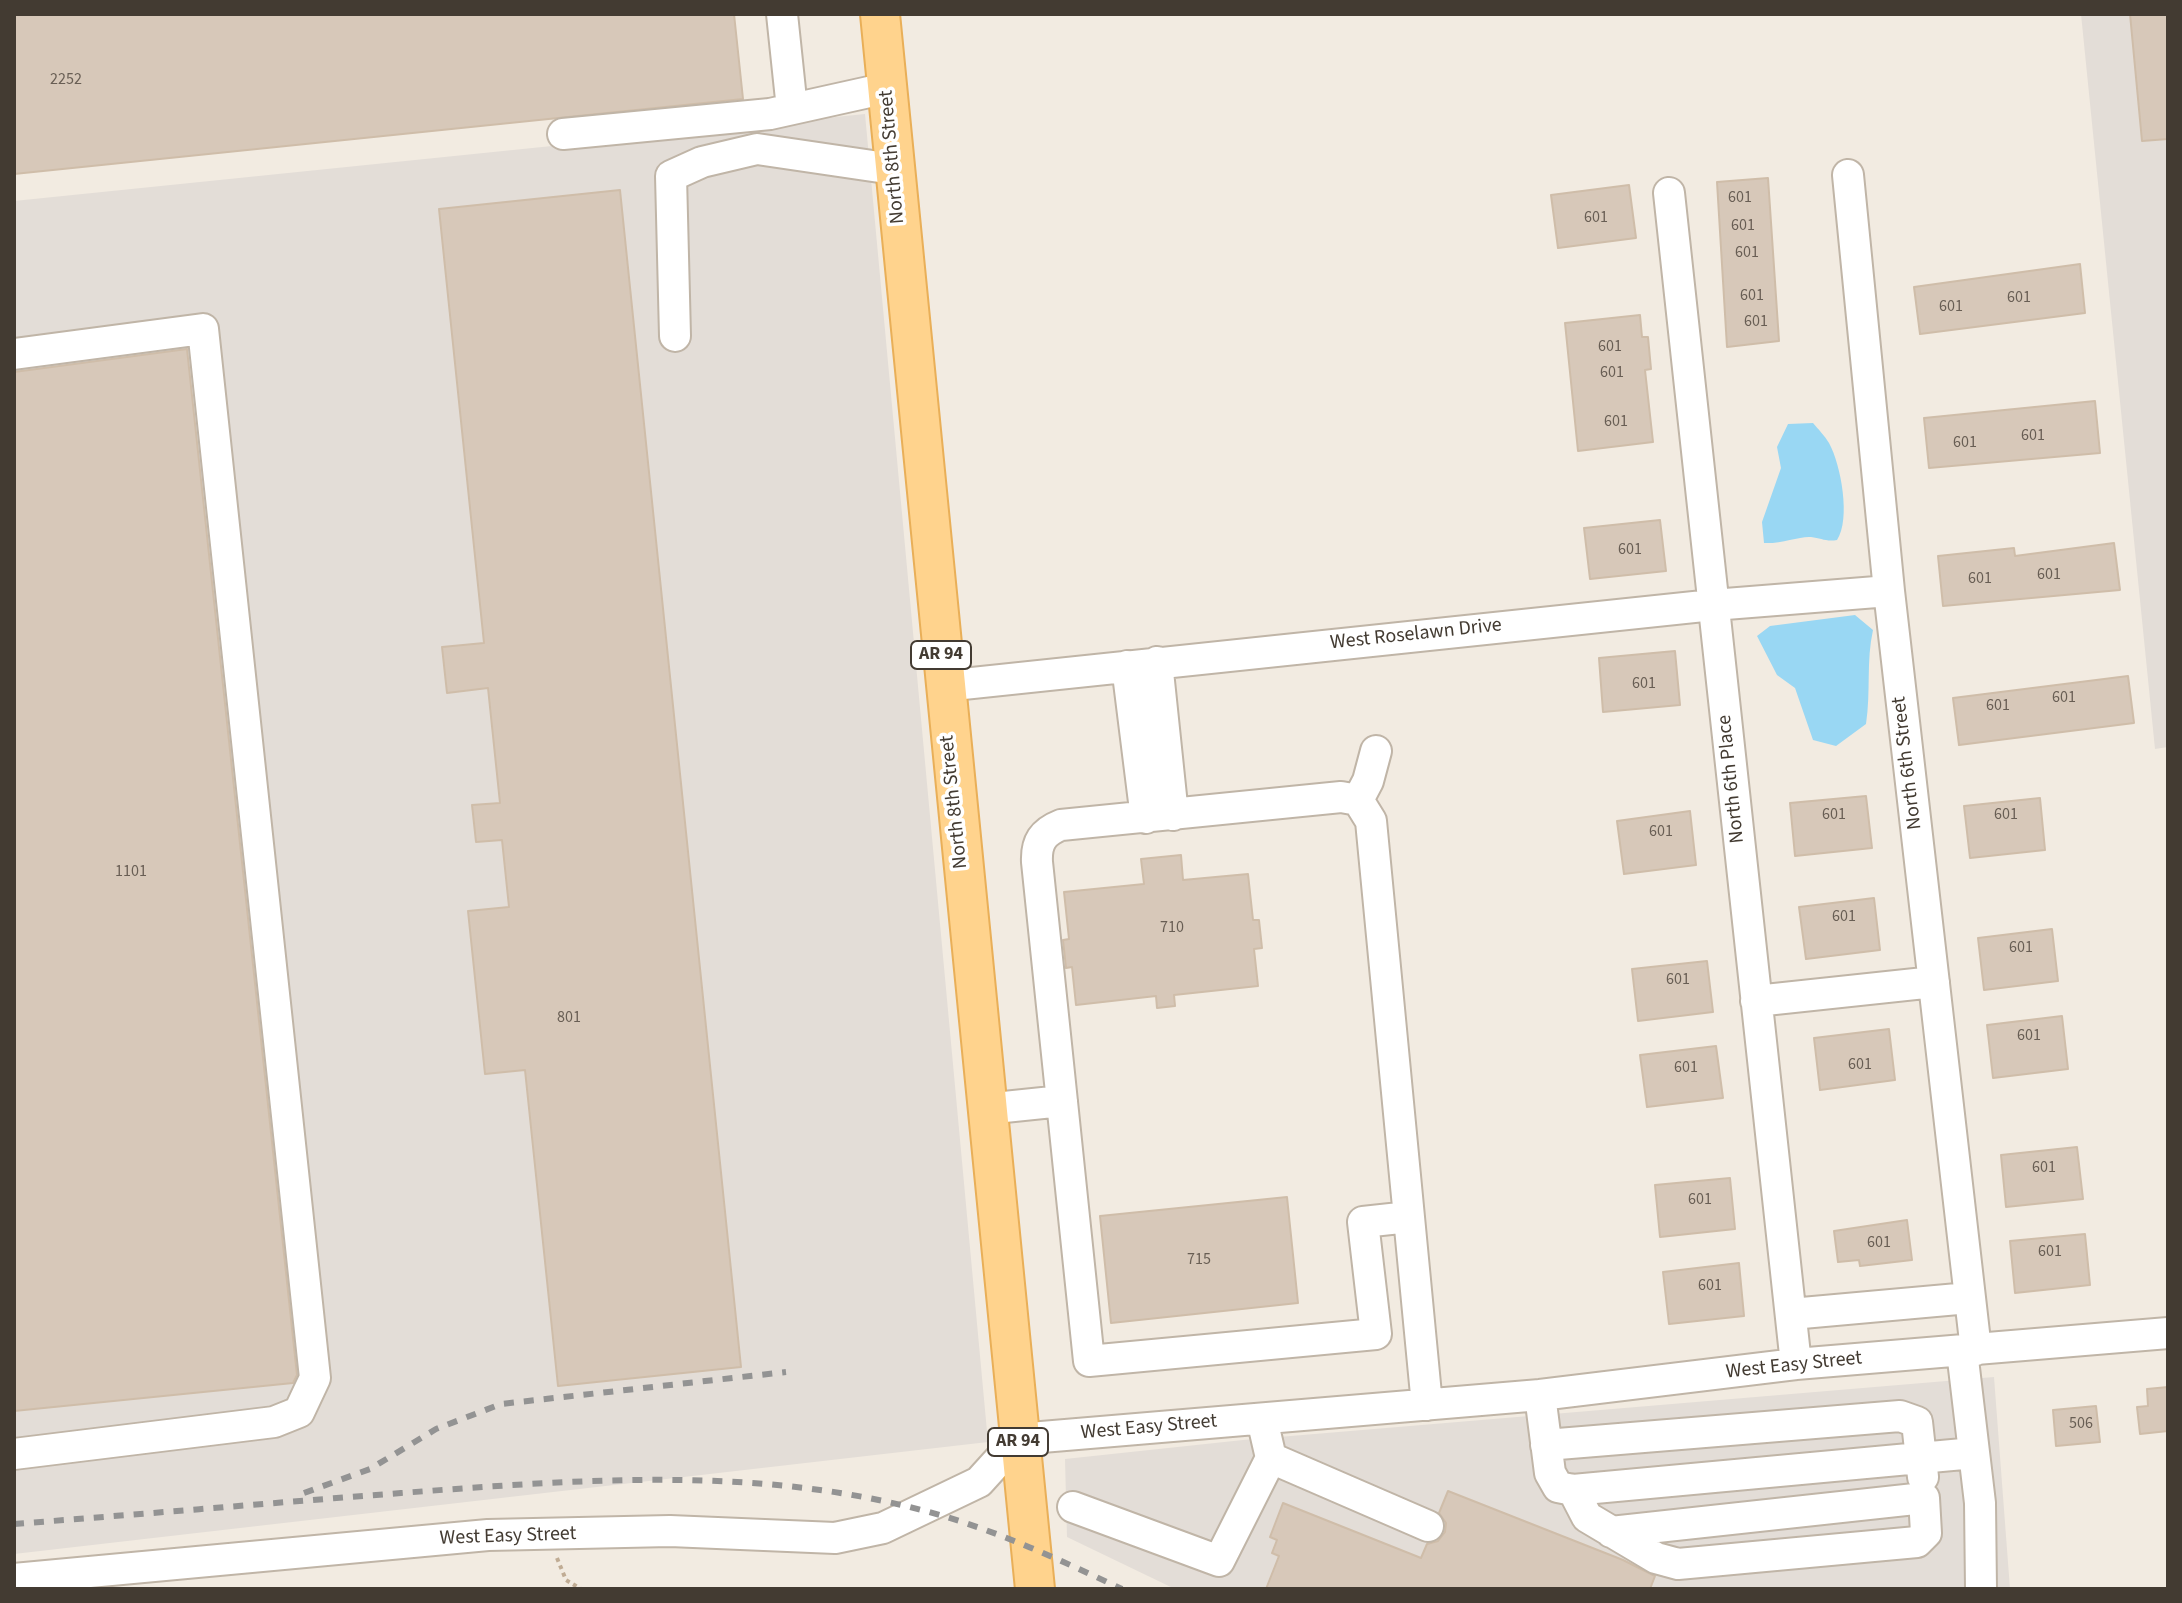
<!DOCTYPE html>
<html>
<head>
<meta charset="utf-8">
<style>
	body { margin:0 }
	#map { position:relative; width:2182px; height:1603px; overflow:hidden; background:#f2ebe1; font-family:"Source Sans 3",sans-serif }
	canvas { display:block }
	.frame { position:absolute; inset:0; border:16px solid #433b32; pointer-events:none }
</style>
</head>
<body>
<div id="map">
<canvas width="2182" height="1603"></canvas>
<div class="frame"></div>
</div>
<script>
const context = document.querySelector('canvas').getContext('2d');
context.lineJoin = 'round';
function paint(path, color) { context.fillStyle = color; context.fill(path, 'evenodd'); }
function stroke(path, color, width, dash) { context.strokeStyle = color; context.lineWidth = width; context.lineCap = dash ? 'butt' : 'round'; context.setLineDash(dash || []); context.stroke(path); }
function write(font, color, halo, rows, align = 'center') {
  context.font = font + ' "Source Sans 3",sans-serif'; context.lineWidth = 7; context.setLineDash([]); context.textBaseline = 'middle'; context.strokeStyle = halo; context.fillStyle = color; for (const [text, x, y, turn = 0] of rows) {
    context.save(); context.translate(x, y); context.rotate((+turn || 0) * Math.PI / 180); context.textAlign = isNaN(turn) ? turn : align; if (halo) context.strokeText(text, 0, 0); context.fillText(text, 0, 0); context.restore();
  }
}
const industrial = new Path2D(`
	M2081,14H2168V747L2155,749Z
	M865,114L988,1442L14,1554V201Z
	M1994,1377L2010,1589H1175L1067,1537L1065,1459L1243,1440Z`);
const water = new Path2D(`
	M1813,423C1818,429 1825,436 1829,443C1841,465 1851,519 1837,540C1826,542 1821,538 1811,537C1800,536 1781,544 1764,543L1762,522L1781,468L1777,447L1788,424Z
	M1855,615L1873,630C1866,661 1871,692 1866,724L1836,746L1813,740L1795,688L1777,675L1757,636L1770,626Z`);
const building = new Path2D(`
	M14,14H734L743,99L14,174Z
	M2130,14H2168V139L2142,141Z
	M1768,178L1779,341L1727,347L1717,182Z
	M1629,185L1636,238L1558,248L1551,195Z
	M620,190L741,1367L558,1386L525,1070L485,1074L468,911L509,907L502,840L476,842L472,805L500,803L488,688L447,693L442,647L484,643L439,209Z
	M2080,264L2085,313L1920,334L1914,287Z
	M1640,315L1642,337H1648L1651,369L1645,370L1653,442L1578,451L1565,323Z
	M187,349L297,1375L293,1383L14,1411V372Z
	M2095,401L2100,453L1929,468L1924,418Z
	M1660,520L1666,571L1590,579L1584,528Z
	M2114,543L2120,590L1943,606L1938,556L2014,548L2015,556Z
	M1675,651L1680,705L1603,712L1599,658Z
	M2128,676L2134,723L1959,745L1953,698Z
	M1866,796L1872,848L1795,856L1790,803Z
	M2040,798L2045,850L1970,858L1964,806Z
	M1690,811L1696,865L1624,874L1617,821Z
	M1181,855L1183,880L1248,874L1253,920H1259L1262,948L1254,949L1258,986L1174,995L1175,1006L1157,1008L1156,996L1076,1005L1072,967L1066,968L1063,940L1069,939L1064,892L1144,884L1141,859Z
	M1874,898L1880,950L1806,959L1799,907Z
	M2052,929L2058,981L1984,990L1978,938Z
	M1707,961L1713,1012L1638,1021L1632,969Z
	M2062,1016L2068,1069L1993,1078L1987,1025Z
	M1889,1029L1895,1080L1820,1090L1814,1038Z
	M1716,1046L1723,1098L1647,1107L1640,1055Z
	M2077,1147L2083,1199L2006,1207L2001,1155Z
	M1730,1178L1735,1229L1660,1237L1655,1185Z
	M1287,1197L1298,1303L1111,1323L1100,1216Z
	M1907,1220L1912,1260L1860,1266L1859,1260L1838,1262L1834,1231Z
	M2085,1234L2090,1285L2015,1293L2010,1241Z
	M1739,1263L1744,1316L1669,1324L1663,1272Z
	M2168,1387V1431L2140,1434L2137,1407L2148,1406L2147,1389Z
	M2096,1406L2100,1442L2056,1446L2053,1410Z
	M1448,1491L1623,1560L1655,1576L1650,1589H1266L1279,1556L1272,1553L1277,1540L1270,1537L1283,1503L1421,1558L1427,1544L1438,1541L1445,1532L1446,1523L1439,1513Z`);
const path = new Path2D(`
	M557,1558L566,1580L581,1589`);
const minor = new Path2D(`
	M782,14L792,109
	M563,134L770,114L887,88
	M1848,175L1889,591L1976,1350
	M1669,193L1796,1364
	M675,336L671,176L702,162L757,149L893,169
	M14,354L203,329L315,1378L299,1412L274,1422L14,1454
	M1157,662L1173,815
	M1127,666L1146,818
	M944,686L1713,605L1889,591
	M1358,800L1368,781L1376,751
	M1756,1001L1934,982
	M985,1109L1062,1101
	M1409,1217L1363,1222L1376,1334L1089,1361L1037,862C1036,842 1043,832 1061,825L1341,797L1358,800L1371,821L1427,1405
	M1791,1314L1969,1298
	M1962,1351L1980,1503L1981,1589
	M1540,1395L1550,1473L1558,1487L1573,1490L1974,1453
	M1546,1445L1900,1416L1917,1422L1923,1477
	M1271,1458L1428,1526
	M1573,1490L1587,1517L1656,1558L1678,1564L1917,1542L1926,1533L1924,1498L1611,1532
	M1073,1507L1219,1561L1271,1458L1262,1419
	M14,1579L488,1535L670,1531L835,1538L883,1528L979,1482L1018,1439L1540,1395L1796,1364L2168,1333`);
const major = new Path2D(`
	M880,14L1035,1589`);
const rail = new Path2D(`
	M304,1493L370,1469L436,1429L501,1404L786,1372
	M14,1524C143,1514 272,1503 401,1493C574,1480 755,1465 925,1511C994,1529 1058,1559 1122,1589`);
const numberNames = [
	["2252",66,80],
	["601",1740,198],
	["601",1596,218],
	["601",1743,226],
	["601",1747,253],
	["601",1752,296],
	["601",2019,298],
	["601",1951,307],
	["601",1756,322],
	["601",1610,347],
	["601",1612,373],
	["601",1616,422],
	["601",2033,436],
	["601",1965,443],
	["601",1630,550],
	["601",2049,575],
	["601",1980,579],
	["601",1644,684],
	["601",2064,698],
	["601",1998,706],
	["601",1834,815],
	["601",2006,815],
	["601",1661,832],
	["1101",131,872],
	["601",1844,917],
	["710",1172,928],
	["601",2021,948],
	["601",1678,980],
	["801",569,1018],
	["601",2029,1036],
	["601",1860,1065],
	["601",1686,1068],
	["601",2044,1168],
	["601",1700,1200],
	["601",1879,1243],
	["601",2050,1252],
	["715",1199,1260],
	["601",1710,1286],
	["506",2081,1424]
];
const shields = [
	[941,655,60],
	[1018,1442,60]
];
const shieldNames = [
	["AR 94",941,655],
	["AR 94",1018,1442]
];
const streetNames = [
	["North 8th Street",893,157,-95],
	["West Roselawn Drive",1416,635,-6],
	["North 6th Street",1908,763,-97],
	["North 6th Place",1732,779,-96],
	["North 8th Street",955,802,-96],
	["West Easy Street",1794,1366,-6],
	["West Easy Street",1149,1428,-5],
	["West Easy Street",508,1537,-2]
];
paint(industrial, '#e3ddd7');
paint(water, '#99d7f3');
paint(building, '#d7c8b9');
stroke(building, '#cfbda9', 2);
stroke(minor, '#c0b5a7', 34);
stroke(major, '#e9af58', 42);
stroke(path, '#c0ac94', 4, [4, 4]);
stroke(minor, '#fff', 30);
stroke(major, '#ffd38d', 38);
stroke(rail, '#939393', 6, [10, 10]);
write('16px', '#685e54', null, numberNames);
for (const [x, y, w] of shields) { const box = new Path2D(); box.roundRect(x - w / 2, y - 14, w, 28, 6); context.fillStyle = '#fff'; context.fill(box); stroke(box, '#433b32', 2); }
write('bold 18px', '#433b32', null, shieldNames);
write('20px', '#433b32', '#fff', streetNames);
</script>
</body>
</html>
